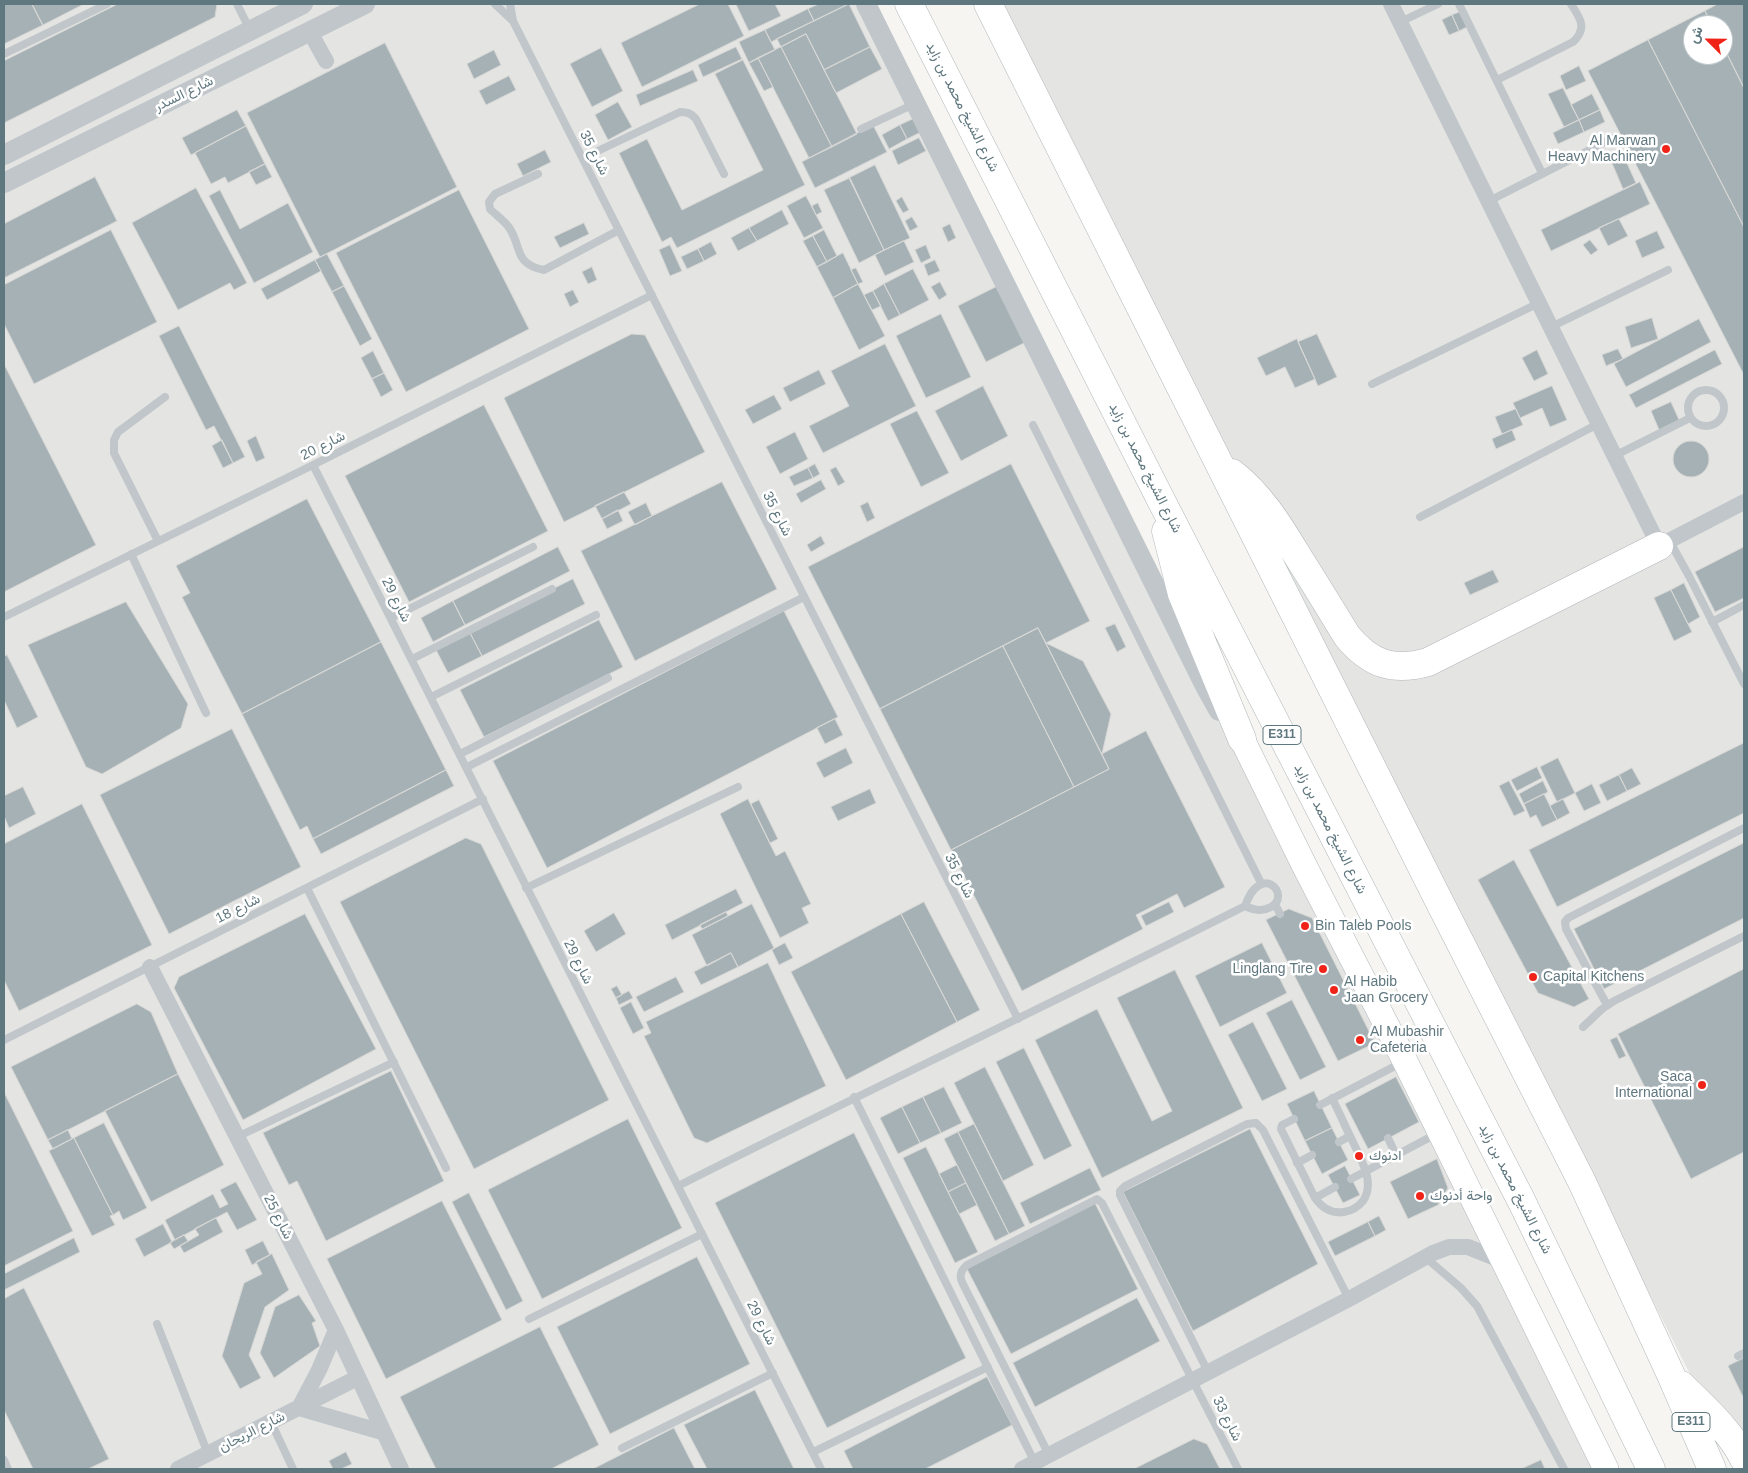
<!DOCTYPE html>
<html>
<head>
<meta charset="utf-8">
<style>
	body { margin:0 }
	#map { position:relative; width:1748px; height:1473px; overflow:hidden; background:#f6f5f2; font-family:Arial,Vazirmatn,sans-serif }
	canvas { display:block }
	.frame { position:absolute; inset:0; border:5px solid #5f777f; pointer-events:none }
	.north { position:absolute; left:1683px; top:15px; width:50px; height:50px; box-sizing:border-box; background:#fff; border:1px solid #bfc9cc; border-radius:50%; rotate:293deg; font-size:14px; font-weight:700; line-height:20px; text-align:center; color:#5f777f }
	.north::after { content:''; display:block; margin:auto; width:18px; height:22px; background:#f02318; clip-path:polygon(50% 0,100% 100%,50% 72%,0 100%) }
</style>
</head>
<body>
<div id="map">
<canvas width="1748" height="1473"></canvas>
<div class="frame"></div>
<div class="north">ش</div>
</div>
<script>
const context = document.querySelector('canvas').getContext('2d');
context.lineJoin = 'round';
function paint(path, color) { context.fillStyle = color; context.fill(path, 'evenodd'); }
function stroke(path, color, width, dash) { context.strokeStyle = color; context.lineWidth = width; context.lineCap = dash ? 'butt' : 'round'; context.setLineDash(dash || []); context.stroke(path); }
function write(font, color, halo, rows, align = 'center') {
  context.font = font + ' Arial,Vazirmatn,sans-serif'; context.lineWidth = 5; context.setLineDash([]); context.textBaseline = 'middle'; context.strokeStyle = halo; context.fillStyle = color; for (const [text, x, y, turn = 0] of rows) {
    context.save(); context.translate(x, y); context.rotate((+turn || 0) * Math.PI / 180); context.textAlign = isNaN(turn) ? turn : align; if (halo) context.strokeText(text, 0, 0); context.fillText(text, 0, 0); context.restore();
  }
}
const built = new Path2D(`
	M4,4H876L1597,1469H4Z
	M997,4H1744V1469H1738ZM1693,25H1723V55H1693Z`);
const building = new Path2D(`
	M4,4H32L43,25L4,44Z
	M32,4H84L43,25Z
	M118,4H217L215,17L4,123V61Z
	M700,4H728L744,36L642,87L621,43Z
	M736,4H775L781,16L749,31Z
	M819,4H849L814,21L808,9Z
	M849,4L870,47L824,70L806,34L781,47L777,39Z
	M1718,4H1744V88L1723,46V25H1712L1705,11Z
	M808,9L814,21L771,42L765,30Z
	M1705,11L1712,25H1693V55H1723V46L1744,88V227L1648,40Z
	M1460,12L1467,27L1459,31L1452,15Z
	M1452,15L1459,31L1449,35L1442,20Z
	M765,30L775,50L749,63L739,42Z
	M806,34L857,134L832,147L781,47Z
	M1648,40L1744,227V375L1588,71Z
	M385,43L457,187L320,257L247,113Z
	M736,47L742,59L703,77L698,65Z
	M781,47L832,147L809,158L758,58Z
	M870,47L882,69L836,93L824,70Z
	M601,48L623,91L592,107L570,64Z
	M494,50L501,65L474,79L467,64Z
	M758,58L773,87L764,91L749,63Z
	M743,60L805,185L677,248L671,237L662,242L619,153L647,139L682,210L763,170L715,74Z
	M1579,66L1586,81L1566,90L1560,76Z
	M693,70L698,81L640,106L636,95Z
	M509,76L516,90L486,105L479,91Z
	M1563,88L1579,120L1564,127L1548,94Z
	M1592,94L1600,110L1579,120L1571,105Z
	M618,102L632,127L608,140L595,115Z
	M237,110L246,126L191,155L182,138Z
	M1600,110L1605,122L1584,132L1579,120Z
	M913,119L921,132L907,139L900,125Z
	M1579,120L1584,132L1558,144L1553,133Z
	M873,125L887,152L815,188L802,162Z
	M900,125L907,139L889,149L882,135Z
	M246,126L265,164L228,183L225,177L211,184L195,153Z
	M919,138L926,151L898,165L892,151Z
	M545,150L551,162L523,176L517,164Z
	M1621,150L1636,183L1623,189L1609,156Z
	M265,164L272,177L256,185L249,172Z
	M875,165L910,238L884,250L849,178Z
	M95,177L117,221L4,278V224Z
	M850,178L884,250L859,263L824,190Z
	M1640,182L1650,204L1551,251L1541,230Z
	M196,188L247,283L234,290L230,283L178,310L132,223Z
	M220,190L240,229L288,203L313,252L254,283L209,196Z
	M459,190L529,329L406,392L336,253Z
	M806,196L823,228L804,238L787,206Z
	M902,197L909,210L903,213L896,201Z
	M818,203L822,212L816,215L812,206Z
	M782,210L789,224L757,241L749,228Z
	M912,217L918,227L910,231L905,221Z
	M1619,219L1628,236L1608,246L1599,228Z
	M584,223L589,234L560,248L554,237Z
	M950,224L956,238L948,242L942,228Z
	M749,228L757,241L738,251L731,238Z
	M111,230L157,322L34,384L4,324V285Z
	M824,230L837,256L827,262L813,236Z
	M1657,231L1665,248L1642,258L1635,241Z
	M813,236L827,262L817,267L803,241Z
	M1590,240L1598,250L1591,255L1583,245Z
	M904,241L914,262L885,276L875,255Z
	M711,242L717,254L704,261L698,249Z
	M670,245L682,271L670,276L659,250Z
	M926,245L931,258L921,263L915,250Z
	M698,249L704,261L687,269L681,257Z
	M843,253L858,284L833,298L817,267Z
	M327,254L344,286L332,292L315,260Z
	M315,260L321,271L267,300L261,289Z
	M935,260L940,271L928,276L924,265Z
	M592,267L597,280L588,284L582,272Z
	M856,268L863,282L858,284L851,270Z
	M913,269L929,300L900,315L884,284Z
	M940,282L947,295L939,300L931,287Z
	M858,284L885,336L859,350L833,298Z
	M884,284L900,315L888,321L873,291Z
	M344,286L372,339L360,346L332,292Z
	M998,286L1026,342L986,362L958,306Z
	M573,290L579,302L570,307L564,294Z
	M873,291L881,306L872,310L864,295Z
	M941,314L971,377L926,398L896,336Z
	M1652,318L1658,339L1631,348L1625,327Z
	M1699,319L1711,342L1626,387L1614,364Z
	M179,326L245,457L233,463L214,426L206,430L159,336Z
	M632,334L645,335L705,452L564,522L504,398Z
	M1317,334L1337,377L1318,386L1298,342Z
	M1297,339L1315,379L1295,388L1285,367L1266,376L1257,358Z
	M885,344L916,406L823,453L809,426L849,406L831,371Z
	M1618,349L1623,359L1606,366L1602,355Z
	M1537,350L1548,374L1534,381L1522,358Z
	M1715,350L1722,364L1636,408L1629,395Z
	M373,351L384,373L372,379L361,358Z
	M4,364L96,545L4,592Z
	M819,370L826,384L790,402L783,388Z
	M384,373L393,390L381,397L372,379Z
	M983,386L1008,436L961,461L935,411Z
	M1552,386L1567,420L1550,427L1542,408L1520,418L1513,403Z
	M774,395L782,409L753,424L745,410Z
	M1671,402L1680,422L1660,432L1651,411Z
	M484,405L548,531L409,602L345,476Z
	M1516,409L1523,425L1502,434L1495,417Z
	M917,411L949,473L921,487L890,424Z
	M1512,430L1516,440L1496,449L1492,439Z
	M795,432L808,459L780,474L766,447Z
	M256,436L265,458L256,462L247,441Z
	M222,440L233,463L223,468L212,446Z
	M1673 459a18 18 0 1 1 36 0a18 18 0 1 1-36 0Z
	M815,464L820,474L813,478L808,468Z
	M1011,464L1090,621L1046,643L1038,628L880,709L808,567Z
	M836,467L845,482L838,486L830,470Z
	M808,468L813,478L794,486L789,477Z
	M821,480L826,489L801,503L796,494Z
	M722,482L777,589L635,661L581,551Z
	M624,492L631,504L602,519L595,506Z
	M307,499L381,642L242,714L182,597L190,593L176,566Z
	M868,502L875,518L867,522L860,506Z
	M646,503L652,516L635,525L628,512Z
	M618,510L623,521L607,529L602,519Z
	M821,536L825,544L811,552L807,545Z
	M558,547L570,571L465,625L453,601Z
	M1744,547V598L1715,612L1695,572Z
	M1493,570L1499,582L1470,595L1464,583Z
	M573,579L585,604L482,656L469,631Z
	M1684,583L1700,617L1688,624L1671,590Z
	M1671,590L1692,632L1674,641L1654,598Z
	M453,601L465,625L433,642L421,618Z
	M126,602L188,704L181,728L102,774L86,767L28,645Z
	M784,611L838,717L547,868L493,761Z
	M599,620L623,667L484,737L460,690Z
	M1115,624L1126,647L1117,652L1105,628Z
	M1038,628L1109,769L1074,787L1003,646Z
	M469,631L482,656L448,673L435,648Z
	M381,642L446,770L313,839L307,826L300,830L242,714Z
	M1046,643L1083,661L1111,714L1102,754Z
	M1003,646L1074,787L951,850L880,709Z
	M7,655L38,717L17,728L4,700V657Z
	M835,719L843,735L825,744L817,728Z
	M232,729L301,867L169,934L100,795Z
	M1146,731L1225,887L1184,908L1177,894L1136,915L1143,929L1022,991L951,850L1109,769L1102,754Z
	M1744,743V813L1557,907L1529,850Z
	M846,748L853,763L824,778L816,763Z
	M1558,758L1575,793L1557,802L1540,767Z
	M1537,767L1542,778L1517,791L1511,780Z
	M1632,768L1641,784L1627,791L1619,775Z
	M446,770L454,786L321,854L313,839Z
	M1619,775L1627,791L1607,801L1599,785Z
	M1509,781L1525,811L1514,816L1499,786Z
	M1543,781L1548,792L1524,804L1519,794Z
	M1592,784L1601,803L1584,811L1575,793Z
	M23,787L36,814L9,828L4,816V796Z
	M870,789L876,803L838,821L831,807Z
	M1544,794L1557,820L1542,827L1536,815L1530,818L1524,804Z
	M748,799L776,856L785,851L811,904L802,908L809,923L780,938L720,814Z
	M1563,799L1570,813L1557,820L1550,806Z
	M759,800L778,839L770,843L751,804Z
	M82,804L152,945L19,1011L4,980V844Z
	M466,838L481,844L609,1100L474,1169L340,902Z
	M1744,843V918L1604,989L1574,929Z
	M1514,860L1589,999L1574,1007L1538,993L1478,880Z
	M736,889L743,903L672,940L665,925Z
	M924,902L980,1010L957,1022L901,914Z
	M1169,902L1174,912L1146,926L1141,916Z
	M752,904L774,948L738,967L731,953L707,966L692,935Z
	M1289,909L1312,918L1375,1043L1338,1061L1266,920Z
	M726,912L728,916L702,929L700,925Z
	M614,913L626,934L596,952L584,931Z
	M305,914L376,1049L243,1120L174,988L179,977Z
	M901,914L957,1022L846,1080L791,972Z
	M785,943L793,958L779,965L772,950Z
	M1262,943L1287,993L1220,1027L1195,976Z
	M731,953L738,967L701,985L694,972Z
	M768,963L826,1086L707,1143L694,1138L644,1036L651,1033L646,1022Z
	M1744,969V1152L1691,1179L1618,1034Z
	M1175,970L1243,1108L1102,1178L1035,1040L1097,1009L1152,1121L1172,1111L1117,998Z
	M676,977L684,992L644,1012L636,997Z
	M617,986L622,995L616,998L611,989Z
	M629,991L633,998L619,1005L616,998Z
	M1292,1000L1326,1067L1300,1080L1266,1013Z
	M631,1002L644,1028L633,1034L620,1008Z
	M137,1004L151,1012L178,1074L48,1140L11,1067Z
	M1253,1022L1287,1089L1262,1101L1228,1035Z
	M1617,1037L1626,1056L1619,1059L1610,1040Z
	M1024,1048L1072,1146L1044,1160L996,1062Z
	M985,1067L1034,1165L1003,1181L954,1083Z
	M391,1071L444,1181L326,1241L297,1181L289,1185L263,1133Z
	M178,1074L224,1165L151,1202L105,1111Z
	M1396,1077L1419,1122L1368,1149L1345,1104Z
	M944,1087L962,1123L941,1133L923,1097Z
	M1314,1091L1332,1128L1305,1141L1287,1104Z
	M4,1092L73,1231L4,1266Z
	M923,1097L941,1133L920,1143L902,1107Z
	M902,1107L920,1143L898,1154L880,1118Z
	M628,1119L682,1228L542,1299L488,1190Z
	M104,1123L147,1208L123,1220L119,1211L113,1215L74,1138Z
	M974,1124L1025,1226L1009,1234L958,1132Z
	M1332,1128L1348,1160L1322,1174L1305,1141Z
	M1250,1129L1318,1264L1193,1331L1123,1192Z
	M68,1130L72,1139L53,1149L48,1140Z
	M958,1132L1009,1234L995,1241L944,1139Z
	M854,1133L966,1358L827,1428L715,1203Z
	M74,1138L113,1215L110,1216L115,1225L92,1236L49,1151Z
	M926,1147L978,1252L955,1263L903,1158Z
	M1437,1159L1448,1188L1438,1205L1408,1219L1390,1182Z
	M957,1165L966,1183L948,1192L939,1174Z
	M1345,1166L1360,1195L1343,1203L1328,1175Z
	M1090,1168L1101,1190L1030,1224L1020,1203Z
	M236,1182L257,1220L237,1230L227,1212L175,1240L165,1220L213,1194L220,1208L228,1204L220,1190Z
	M966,1183L977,1205L959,1214L948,1192Z
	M469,1193L523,1301L506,1310L452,1202Z
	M442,1201L502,1320L386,1379L327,1259Z
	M1095,1203L1138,1289L1011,1354L967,1269Z
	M1379,1216L1386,1230L1375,1236L1368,1222Z
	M216,1218L223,1232L184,1253L180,1246L199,1235L195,1229Z
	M1368,1222L1375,1236L1335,1256L1328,1242Z
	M163,1224L172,1242L144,1257L135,1239Z
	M184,1235L188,1241L174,1249L170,1243Z
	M74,1238L80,1252L4,1290V1274Z
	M263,1241L270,1255L252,1265L245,1250Z
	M272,1254L289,1290L265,1307L249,1355L261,1378L240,1389L222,1356L244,1283L262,1274L256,1262Z
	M697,1257L750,1364L610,1434L557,1327Z
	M24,1288L109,1459L88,1469H33L4,1410V1299Z
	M299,1295L316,1321L312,1323L320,1346L274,1378L260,1353L275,1307Z
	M1137,1298L1160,1341L1035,1407L1013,1363Z
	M540,1327L599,1445L551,1469H436L400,1397Z
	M1744,1358V1399L1728,1366Z
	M987,1377L1012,1425L925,1469H853L844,1451Z
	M755,1390L794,1469H707L684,1425Z
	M674,1428L695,1469H593Z
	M1194,1439L1207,1444L1220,1469H1134Z
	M346,1452L352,1464L341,1469H333L329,1461Z
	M1541,1460L1545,1469H1521Z`);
const service = new Path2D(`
	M237,4L250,30
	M495,4L513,21
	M510,4L513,21L1018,1019
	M1459,4L1542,173
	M1400,22L1438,4
	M4,54L107,4
	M1497,80L1573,42C1588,28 1580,18 1571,4
	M861,129L914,104
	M583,158L680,112C687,112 691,113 696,119L724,174
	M538,174L495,194L489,202L490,209C495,214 503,220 508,226C523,246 512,263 544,270L619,230
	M1489,201L1613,138
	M1551,327L1668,270
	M1372,384L1539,303
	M1688 408a18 18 0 1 1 36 0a18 18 0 1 1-36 0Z
	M1033,425L1261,883
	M1614,456L1690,418
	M313,465L821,1469
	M1420,517L1598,424
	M1669,540L1689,576L1744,684
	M158,541L114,453V440L118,432L165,397
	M131,554L206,713
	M4,617L313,465L652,295
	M391,618L533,547
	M1712,622L1744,605
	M412,659L552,589
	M431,697L596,615
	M460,754L608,678
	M467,767L804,597
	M307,888L446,1168
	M526,888L738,787
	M1275,904L1280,914
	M1607,1005L1566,929L1565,922L1568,918L1744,828
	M1583,1027L1602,1009L1614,1001L1744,936
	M4,1040L483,799
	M854,1097L1035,1463
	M1320,1105L1401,1063
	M1294,1119L1282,1125L1281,1129L1315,1198C1322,1208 1331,1214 1344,1212C1351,1211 1358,1207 1363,1201C1376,1182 1360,1158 1352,1140C1345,1126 1339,1112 1332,1098
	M237,1137L394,1062
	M1388,1138L1396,1155
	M1339,1142L1350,1136
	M1297,1163L1312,1155
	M1351,1179L1438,1133
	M678,1186C866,1091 1057,1001 1245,906C1261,861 1292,895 1271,907C1262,912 1254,910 1245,906
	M1315,1198L1335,1187
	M1425,1257L1461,1288L1477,1306L1564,1469
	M529,1319L702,1234
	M157,1324L208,1454
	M1738,1356L1744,1353
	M1208,1372L1120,1195V1191L1125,1186L1247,1124L1256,1123L1263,1130L1349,1299
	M271,1422L293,1469
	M622,1448L773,1373
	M813,1452L988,1367
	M1049,1455L962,1282C959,1275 961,1270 967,1265L1097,1199L1102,1203L1238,1469
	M4,1460L8,1469`);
const minor = new Path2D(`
	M1391,4L1659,546L1744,502
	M310,32L326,61
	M150,967L336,1330L401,1469
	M336,1330L319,1370L299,1408L382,1432
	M178,1469L357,1378
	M1022,1469L1349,1299L1433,1253L1449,1247H1468L1503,1261`);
const tertiary = new Path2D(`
	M866,4L1205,686L1219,711
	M4,155L303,4
	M4,183L365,4`);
const primary = new Path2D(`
	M1242,739L1304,865L1405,1061L1606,1469`);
const motorway = new Path2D(`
	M909,4L1161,500L1522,1202L1651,1469
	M988,4L1438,899L1582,1182L1671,1375L1712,1469
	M1232,473C1262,496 1281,529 1300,560C1316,585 1331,610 1347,636C1370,664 1393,672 1428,662L1659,546
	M1166,531L1182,594L1242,739
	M1681,1385C1704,1408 1729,1429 1744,1459`);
const markers = [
	[1666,149,5,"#f02318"],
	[1305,926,5,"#f02318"],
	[1323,969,5,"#f02318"],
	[1533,977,5,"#f02318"],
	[1334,990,5,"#f02318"],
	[1360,1040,5,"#f02318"],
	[1702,1085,5,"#f02318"],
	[1359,1156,5,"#f02318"],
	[1420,1196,5,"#f02318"]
];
const shields = [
	[1282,735,38],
	[1691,1422,38]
];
const shieldNames = [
	["E311",1282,735],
	["E311",1691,1422]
];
const streetNames = [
	["شارع السدر",184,94,-26],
	["شارع الشيخ محمد بن زايد",962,107,63],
	["شارع 35",594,153,63],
	["شارع 20",323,446,-27],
	["شارع الشيخ محمد بن زايد",1145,468,63],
	["شارع 35",777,514,63],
	["شارع 29",396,600,63],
	["شارع الشيخ محمد بن زايد",1330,829,63],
	["شارع 35",959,876,63],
	["شارع 18",238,909,-27],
	["شارع 29",578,962,63],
	["شارع الشيخ محمد بن زايد",1515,1189,63],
	["شارع 25",278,1217,63],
	["شارع 29",761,1323,63],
	["شارع 33",1227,1419,63],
	["شارع الريحان",252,1432,-27]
];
const poiNames = [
	["Al Marwan",1656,141,"right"],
	["Heavy Machinery",1656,157,"right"],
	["Bin Taleb Pools",1315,926],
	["Linglang Tire",1313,969,"right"],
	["Capital Kitchens",1543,977],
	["Al Habib",1344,982],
	["Jaan Grocery",1344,998],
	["Al Mubashir",1370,1032],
	["Cafeteria",1370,1048],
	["Saca",1692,1077,"right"],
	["International",1692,1093,"right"],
	["ادنوك",1369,1156],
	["واحة أدنوك",1430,1196]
];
paint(built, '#e4e5e3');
paint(building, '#a5b1b5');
stroke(building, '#d7d7d5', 1);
stroke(primary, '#b1b8bb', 26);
stroke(motorway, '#b1b7b9', 29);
stroke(service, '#c0c6c9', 8);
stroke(minor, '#c0c6c9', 16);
stroke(tertiary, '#c0c6c9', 20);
stroke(primary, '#fff', 25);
stroke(motorway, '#fff', 28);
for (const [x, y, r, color] of markers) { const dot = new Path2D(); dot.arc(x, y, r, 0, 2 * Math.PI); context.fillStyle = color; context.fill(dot); stroke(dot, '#fff', 2); }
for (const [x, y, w] of shields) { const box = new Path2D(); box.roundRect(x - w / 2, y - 9.5, w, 19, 4); context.fillStyle = '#fff'; context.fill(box); stroke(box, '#5f777f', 1); }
write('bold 12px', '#5f777f', null, shieldNames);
write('14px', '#5f777f', '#fff', streetNames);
write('14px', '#5f777f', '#fff', poiNames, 'left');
</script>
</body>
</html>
